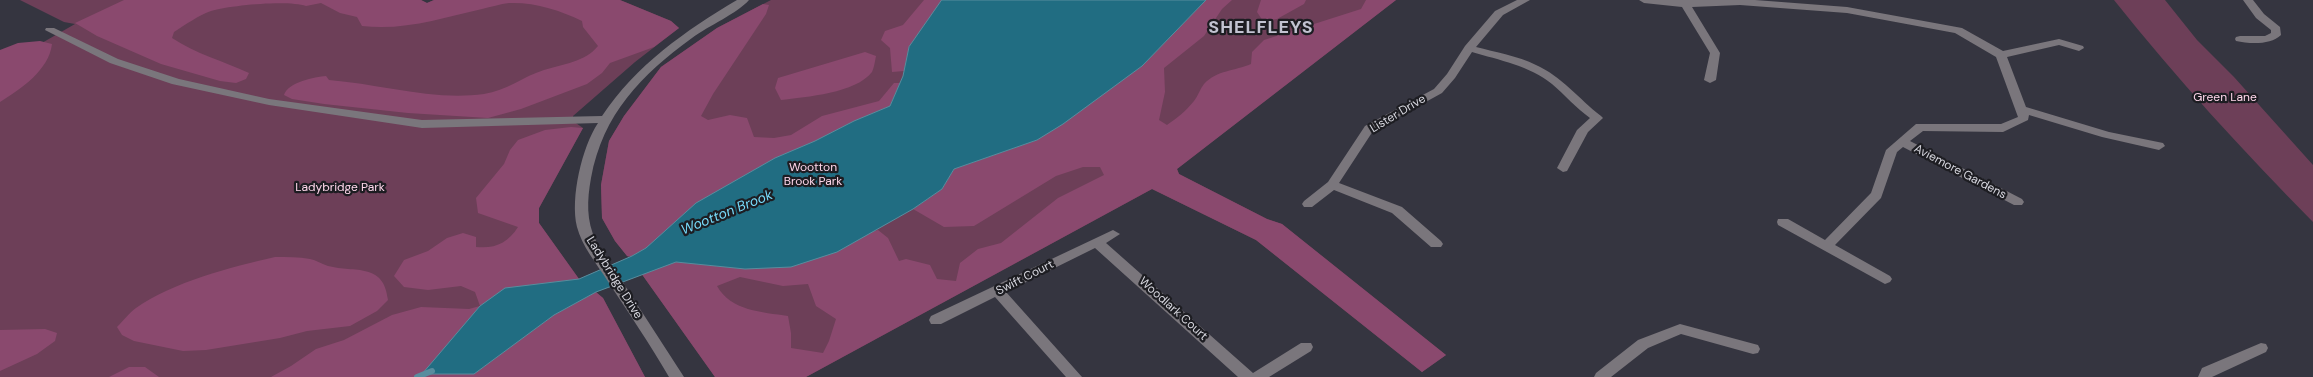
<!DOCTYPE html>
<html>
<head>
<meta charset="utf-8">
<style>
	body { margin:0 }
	canvas { display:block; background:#353540 }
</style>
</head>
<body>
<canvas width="2313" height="377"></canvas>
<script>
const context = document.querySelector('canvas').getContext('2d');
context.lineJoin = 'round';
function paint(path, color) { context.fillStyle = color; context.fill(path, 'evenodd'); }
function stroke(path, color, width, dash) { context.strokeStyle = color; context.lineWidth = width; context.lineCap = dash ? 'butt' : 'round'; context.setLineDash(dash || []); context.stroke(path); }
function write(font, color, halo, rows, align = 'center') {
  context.font = font + ' "DM Sans",sans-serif'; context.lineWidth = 4.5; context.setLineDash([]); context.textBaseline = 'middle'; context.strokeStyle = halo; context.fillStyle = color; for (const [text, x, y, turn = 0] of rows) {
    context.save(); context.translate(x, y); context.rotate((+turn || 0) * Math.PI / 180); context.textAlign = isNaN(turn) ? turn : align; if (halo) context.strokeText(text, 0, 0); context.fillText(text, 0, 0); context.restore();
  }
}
const green = new Path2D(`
	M20,0H421L427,3L434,0H620L671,21L679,28L635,62L573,116V121L583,128L539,208V223L579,279L603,298L645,377H0V67L75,24L64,22Z
	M771,0H1396L1177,169L1179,174L1267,219L1282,224L1446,355L1422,372L1256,240L1152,189L806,377H715L641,273L615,241L602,218L601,185L609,141L624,116L661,67L717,28Z
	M2114,0H2165L2197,40L2234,77L2313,165V222C2243,151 2176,78 2114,0Z`);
const forest = new Path2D(`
	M124,0H421L427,3L434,0H620L671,21L679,28L654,47L610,63L602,73L587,84L521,109L488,118L408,113L324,104L292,99L284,95C288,82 315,77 326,76L329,80C380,84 433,101 484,94C506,91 524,76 544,70C563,64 585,62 598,46L583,27L582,21C560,10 534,2 509,3C500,4 491,7 482,9C442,18 404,31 362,26L357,17L340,13L321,3L306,6C288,0 232,5 211,11C199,15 185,25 174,32L172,38C196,54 223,61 249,73L246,79L236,83L220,81L161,64L97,36L75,23Z
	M924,0H942L909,47L904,71L892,72L890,48L881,40L885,31L903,25Z
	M1206,0H1232L1222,9L1204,36L1164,68L1165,92L1159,120L1167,125C1177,118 1186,111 1194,101C1198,96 1200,89 1204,84C1217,70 1235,71 1251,64L1252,52L1264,40L1361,9L1366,0H1396L1177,169L1179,174L1267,219L1282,224L1446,355L1422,372L1256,240L1152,189L806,377H715L641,273L676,262L745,269L878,230L888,238L899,261L906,259L930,265L937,279L956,281L960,263L978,249L1001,243L1058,198L1104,175L1100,167H1083L1056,176L974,226L944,227L913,209L942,189L954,169L1037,140L1142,66ZM740,277L783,286L808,284L816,306L836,319L829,341L823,353L791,348V333L788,316C762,312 731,311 717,286Z
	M1261,0H1306L1304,4L1277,19L1263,21L1257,12Z
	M763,4L769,5L766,14L713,94L701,116L708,120L730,115L747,118L754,137L774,138L791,135L822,116L879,101L894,83H900L890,106C802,141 725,198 646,248L632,256H627L615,241L602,218L601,185L609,141L624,116L661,67L717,28Z
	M40,41L52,44C49,70 21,89 0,102V50L18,43Z
	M865,52L876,56C875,61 874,68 872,72C856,93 806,97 781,100L775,88L778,78Z
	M571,127L583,128L539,208V223L579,279L529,285L474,374L554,315L596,292L603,298L645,377H271L291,366L316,349L344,340L392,315L421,307L469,309L480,306L475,292L461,286L428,290L404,287L394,276L404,260L428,251L447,238L463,233L476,237V247C495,249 508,243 518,227L478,213L476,198L504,164L510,150L518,140L545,130Z
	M275,257C286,257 299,257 310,259C316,260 322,264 328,266C355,273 384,262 388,300L377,311L350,326L307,331L280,338L206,350L183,351L134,341L122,335L117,327C123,321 129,313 136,308C173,282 231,267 275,257Z
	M45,329L57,333L55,341L37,354L0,371V330Z
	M129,367H145L159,377H109Z`);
const water = new Path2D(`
	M942,0H1206L1142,66L1063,124L1037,140L954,169L942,189L913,209L837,252L791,267L745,269L676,262L596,292L554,315L474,374H422L480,306L505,288L579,279L632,256L646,248L696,203L775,158L815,141L854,121L890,106L903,76L909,47Z`);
const stream = new Path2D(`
	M417,377L432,371`);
const minor = new Path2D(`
	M737,0H749C738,13 708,26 692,38C641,75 603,114 591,178C587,200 586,221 596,241L684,377H669C650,344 628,312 607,280C596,263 582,246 577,227C570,198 582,147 598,123L422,128L269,105L172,84L110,63L45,30L46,28H54L118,59L179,79L269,99L422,120L602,116C636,65 685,31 737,0Z
	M1517,0H1530L1503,15L1476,47C1495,52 1518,56 1536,65C1561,76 1579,99 1601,116L1603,118L1588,132L1567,171L1563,172L1557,168L1577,130L1590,118C1576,108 1565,95 1552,84C1530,66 1499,60 1472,52L1455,78L1442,93L1373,131L1339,183L1402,207L1441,241L1443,244L1441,247H1431L1392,213L1334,190L1312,207H1304L1302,204L1304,201L1328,182L1365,126L1434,89L1447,74L1465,46L1495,11Z
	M1639,0H1755L1847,7L1962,28L2003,51L2059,39L2083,46L2084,48L2079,51L2059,45L2007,57L2026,107L2109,132L2163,143L2165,146L2159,150L2102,137L2029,115L2028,120L2003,132L1923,131L1910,141L2022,199L2024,202L2022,205H2014L1903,147L1897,152L1881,198L1835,245L1890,276L1892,279L1890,282L1885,284L1778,225L1777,222L1778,219H1788L1825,240L1871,193L1886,150L1916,124H2001L2018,117L1996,57L1955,33L1847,13L1740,5L1692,7L1720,53L1716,80L1710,83L1704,80L1710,53L1682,7L1644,3Z
	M2243,0H2253L2264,14L2280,27L2281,35C2271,45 2250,44 2236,41L2235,39L2236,37L2240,36H2265L2271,33V30L2256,18Z
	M1113,230L1120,234L1106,243L1253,373L1301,343H1311L1313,347L1311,351L1269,377H1238L1095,248L1006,292L1082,377H1066L995,297L941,324H931L929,320L931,316Z
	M1680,324L1758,345L1760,349L1758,353L1753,354L1681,334L1648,348L1611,377H1594L1596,373L1638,340Z
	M2261,343L2266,344L2268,348L2266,352L2212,377H2198L2202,368Z`);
const parkNames = [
	["Green Lane",2225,98],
	["Wootton",813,168],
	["Brook Park",813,182],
	["Ladybridge Park",340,188]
];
const streetNames = [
	["Lister Drive",1398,114,-31],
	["Aviemore Gardens",1960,172,28],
	["Ladybridge Drive",614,278,58],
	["Swift Court",1025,278,-27],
	["Woodlark Court",1173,309,42]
];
const waterNames = [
	["Wootton Brook",727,213,-22]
];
const districtNames = [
	["SHELFLEYS",1261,28]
];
paint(green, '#6d3f58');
paint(forest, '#8a496e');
paint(water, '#216d82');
stroke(water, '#588d9e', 1);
stroke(stream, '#588d9e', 6);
paint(minor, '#7a767c');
write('12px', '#fed6ea', '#1d1d22', parkNames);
write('12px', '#d7d7df', '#1d1d22', streetNames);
write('italic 14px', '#77dbfa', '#1d1d22', waterNames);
context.letterSpacing = '1px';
write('bold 18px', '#c2c3d1', '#1d1d22', districtNames);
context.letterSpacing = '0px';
</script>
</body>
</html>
